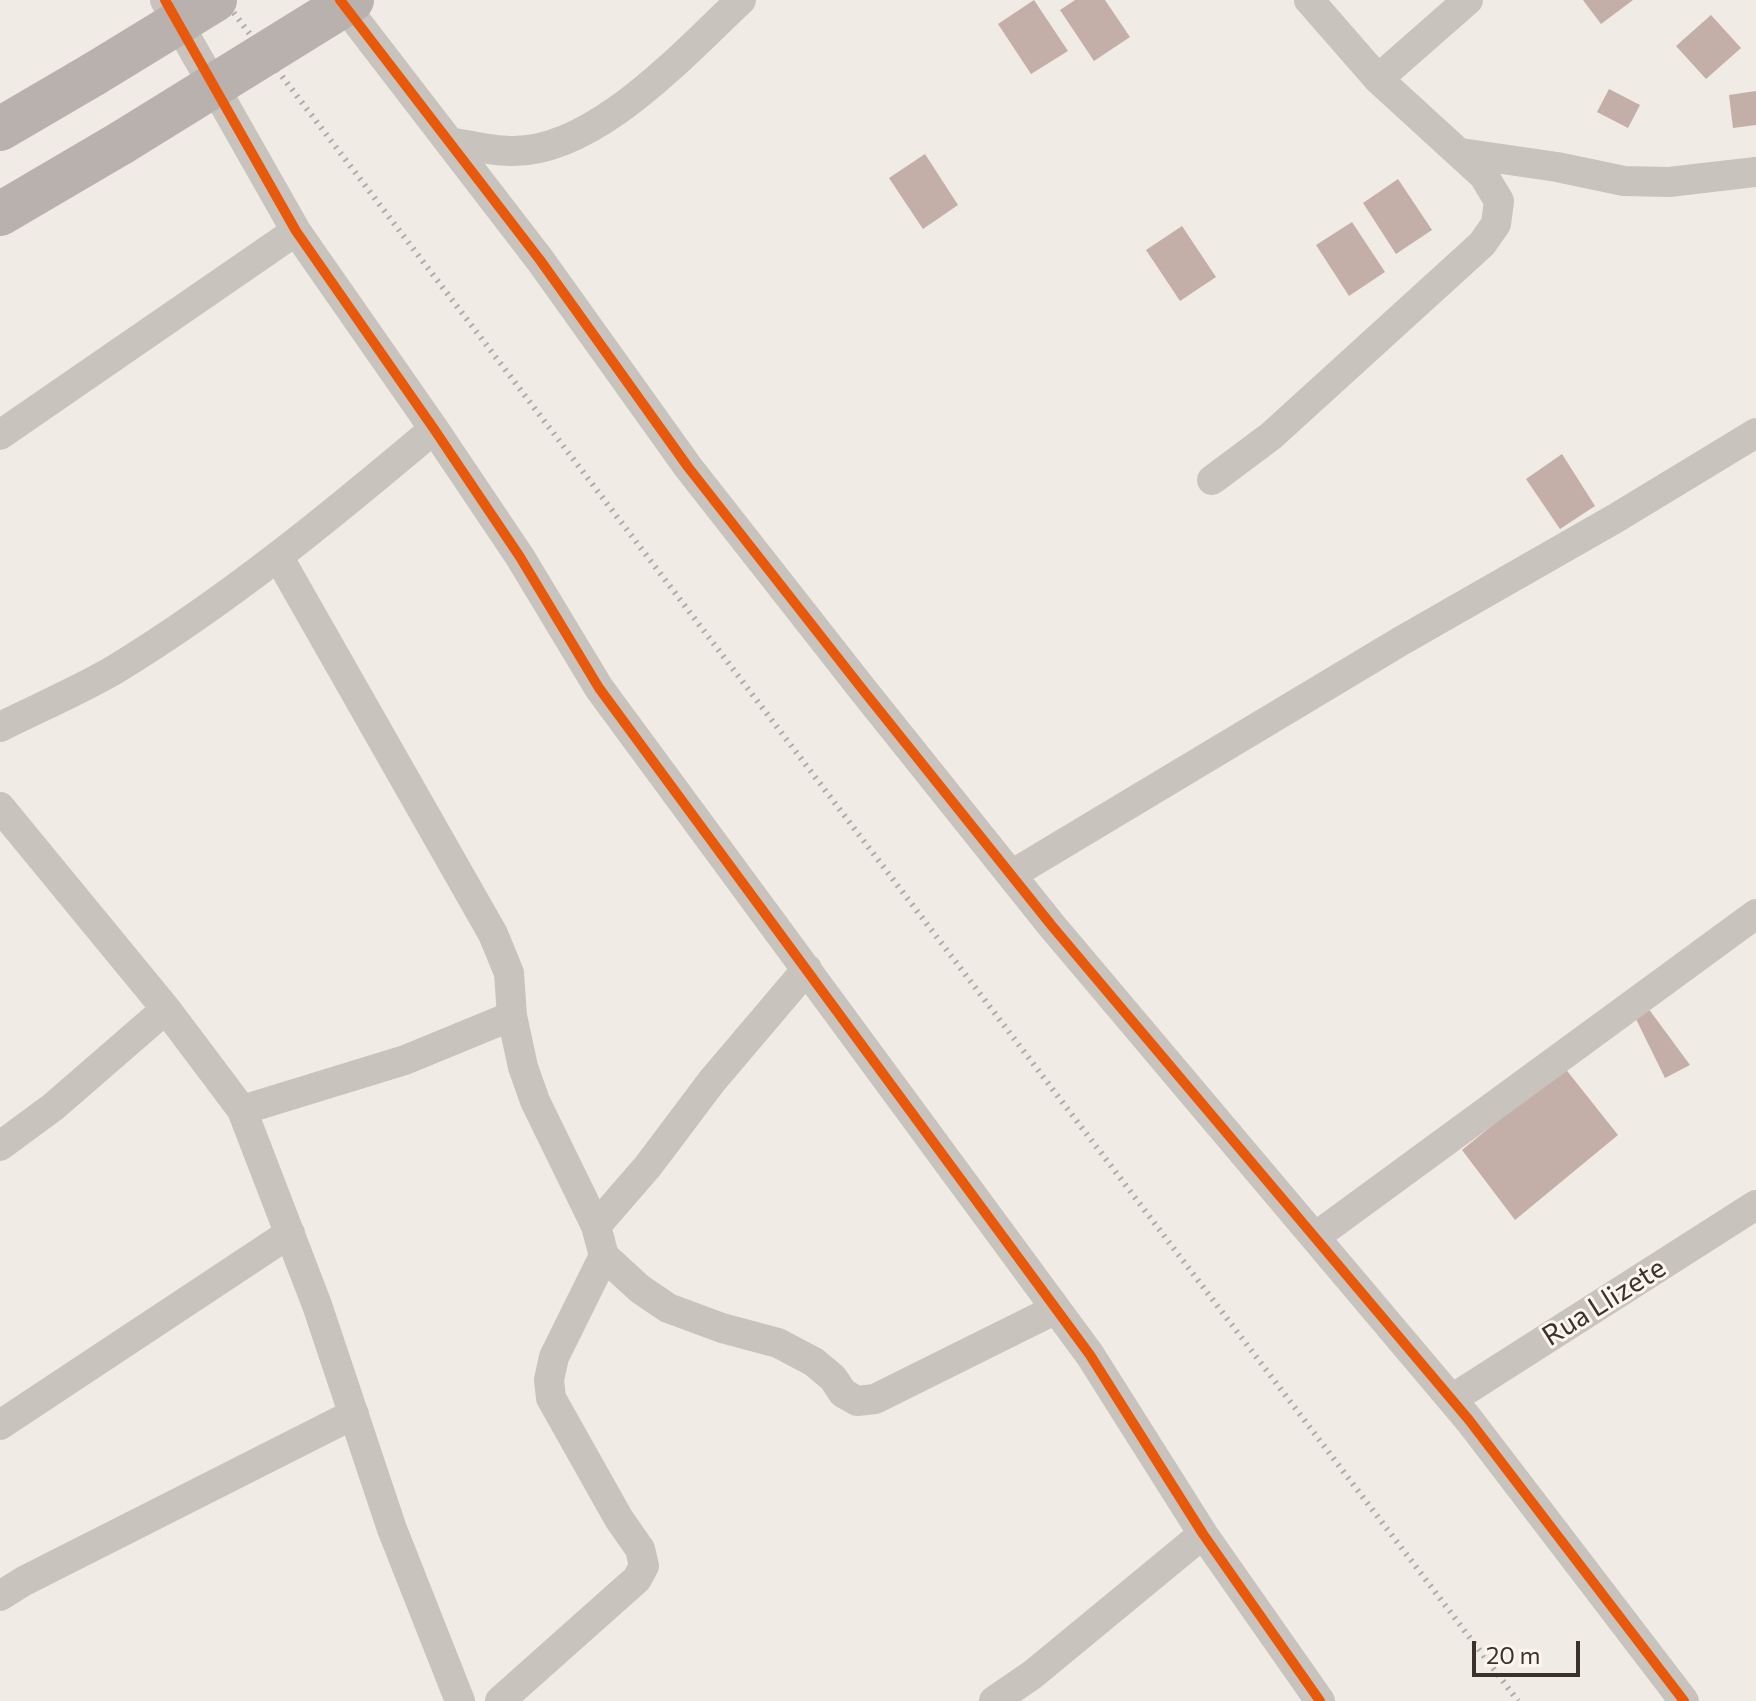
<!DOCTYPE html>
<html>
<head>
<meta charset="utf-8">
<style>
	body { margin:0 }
	#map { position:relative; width:1756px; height:1701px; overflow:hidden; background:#f0ebe5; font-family:Commissioner,sans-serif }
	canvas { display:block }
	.scale { position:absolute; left:1472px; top:1641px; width:108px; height:36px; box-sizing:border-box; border:4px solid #3b302b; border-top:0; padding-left:10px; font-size:24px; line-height:28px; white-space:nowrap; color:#3b302b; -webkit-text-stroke:6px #fbf5ee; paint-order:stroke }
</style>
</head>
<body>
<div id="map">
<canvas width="1756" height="1701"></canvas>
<div class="scale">20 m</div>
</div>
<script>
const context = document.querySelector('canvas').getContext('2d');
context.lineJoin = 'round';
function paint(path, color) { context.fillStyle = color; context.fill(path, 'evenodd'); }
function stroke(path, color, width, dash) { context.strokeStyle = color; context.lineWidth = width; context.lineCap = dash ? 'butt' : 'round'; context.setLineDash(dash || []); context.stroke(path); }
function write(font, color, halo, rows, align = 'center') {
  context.font = font + ' Commissioner,sans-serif'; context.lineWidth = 6; context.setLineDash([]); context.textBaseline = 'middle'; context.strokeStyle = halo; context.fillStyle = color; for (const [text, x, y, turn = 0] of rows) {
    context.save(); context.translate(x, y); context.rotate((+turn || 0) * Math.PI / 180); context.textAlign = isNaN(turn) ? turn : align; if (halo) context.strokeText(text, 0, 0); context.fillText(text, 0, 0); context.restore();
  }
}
const building = new Path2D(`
	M1034,0L1068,51L1031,74L998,24Z
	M1075,0H1105L1130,37L1094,61L1060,10Z
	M1583,0H1633L1601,24Z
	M1711,15L1741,48L1706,79L1676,46Z
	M1609,89L1640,105L1628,128L1597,112Z
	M1756,91V125L1733,128L1729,95Z
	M925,154L958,205L923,229L889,178Z
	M1398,179L1432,230L1396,254L1363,203Z
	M1352,222L1385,272L1349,296L1316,245Z
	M1182,226L1216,277L1180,301L1146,250Z
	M1562,454L1595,506L1560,529L1526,479Z
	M1648,1008L1690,1065L1665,1078L1635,1017Z
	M1564,1067L1618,1135L1515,1220L1462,1150Z`);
const minor = new Path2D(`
	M165,0L296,231L434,429L520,557L599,688L1090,1355L1203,1534L1320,1701
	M340,0L540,260L688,467L863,690L1052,926L1469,1420L1684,1701
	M1378,79L1468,0
	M449,142C469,145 490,151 510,151C594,154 683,54 741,0
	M1461,153L1557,167L1624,181L1669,182L1756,172
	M0,435L296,231
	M1212,480L1271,436L1482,244L1496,224L1499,201L1484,176L1378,79L1309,0
	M279,558L493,934L509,973L512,1016L523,1067L535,1101L596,1226L604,1256L640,1289L668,1308L722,1328L778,1343L814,1362L833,1378L843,1393L857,1401L875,1399L1056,1309
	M0,727C38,708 78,691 114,670C229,600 332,515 434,429
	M0,807L166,1009L242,1110L317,1305L392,1529L460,1701
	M1011,875L1401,641L1616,518L1756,433
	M242,1110L405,1060L512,1016
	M0,1146L53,1107L166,1009
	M596,1226L648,1166L712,1081L807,969
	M1315,1237L1756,914
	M1452,1399L1756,1205
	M0,1425L290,1233
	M0,1596L24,1581L354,1414
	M500,1701L637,1579L644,1566L640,1549L619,1519L551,1398L549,1380L554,1357L604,1256
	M994,1701L1032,1675L1203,1534`);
const primary = new Path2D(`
	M0,129L94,74
	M0,214L121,143`);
const rail = new Path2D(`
	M224,0L1518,1701`);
const primaryBridge = new Path2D(`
	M94,74L215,0
	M121,143L352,0`);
const cycleway = new Path2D(`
	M165,0L296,231L434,429L520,557L599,688L1090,1355L1203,1534L1320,1701
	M340,0L540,260L688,467L863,690L1052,926L1469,1420L1684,1701`);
const streetNames = [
	["Rua Llizete",1604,1302,-32]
];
paint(building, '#c3afa7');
stroke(minor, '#c9c3be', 30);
stroke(primary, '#b8b1ad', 44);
stroke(rail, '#b1aca8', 6, [2, 6]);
stroke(primaryBridge, '#b8b1ad', 44);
stroke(cycleway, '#e8590c', 10);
write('28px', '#3b302b', '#fbf5ee', streetNames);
</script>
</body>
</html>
